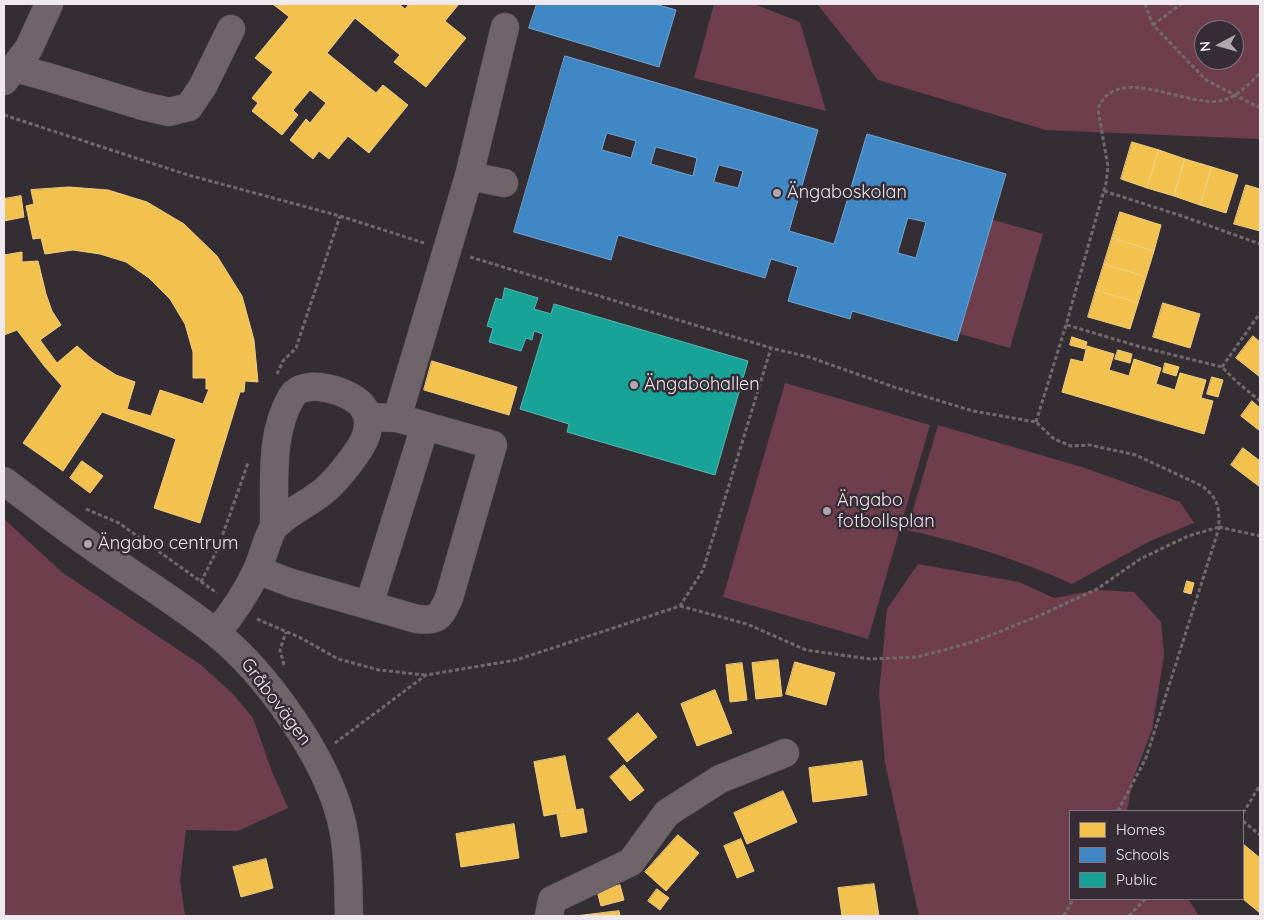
<!DOCTYPE html>
<html>
<head>
<meta charset="utf-8">
<style>
	body { margin:0 }
	#map { position:relative; width:1264px; height:920px; overflow:hidden; background:#342e34; font-family:Quicksand,sans-serif }
	canvas { display:block }
	.frame { position:absolute; inset:0; border:5px solid #efe8ef; pointer-events:none }
	.legend { position:absolute; left:1069px; top:810px; width:175px; height:90px; box-sizing:border-box; background:#362c36; border:1px solid #807780; margin:0; padding:6px 9px; list-style:none; font-size:15px; color:#efe8ef }
	.legend li { display:flex; align-items:center; gap:10px; height:25px }
	.legend b { width:25px; border:1px solid #807780 }
	.north { position:absolute; left:1194px; top:20px; width:50px; height:50px; box-sizing:border-box; background:#362c36; border:1px solid #807780; border-radius:50%; rotate:264deg; font-size:14px; font-weight:700; line-height:20px; text-align:center; color:#efe8ef }
	.north::after { content:''; display:block; margin:auto; width:18px; height:22px; background:#aea7ae; clip-path:polygon(50% 0,100% 100%,50% 72%,0 100%) }
</style>
</head>
<body>
<div id="map">
<canvas width="1264" height="920"></canvas>
<div class="frame"></div>
<ul class="legend">
<li><b style="height:14px;background:#f2c14e"></b>Homes</li>
<li><b style="height:14px;background:#3f88c5"></b>Schools</li>
<li><b style="height:14px;background:#17a398"></b>Public</li>
</ul>
<div class="north">N</div>
</div>
<script>
const context = document.querySelector('canvas').getContext('2d');
context.lineJoin = 'round';
function paint(path, color) { context.fillStyle = color; context.fill(path, 'evenodd'); }
function stroke(path, color, width, dash) { context.strokeStyle = color; context.lineWidth = width; context.lineCap = dash ? 'butt' : 'round'; context.setLineDash(dash || []); context.stroke(path); }
function write(font, color, halo, rows, align = 'center') {
  context.font = font + ' Quicksand,sans-serif'; context.lineWidth = 5; context.setLineDash([]); context.textBaseline = 'middle'; context.strokeStyle = halo; context.fillStyle = color; for (const [text, x, y, turn = 0] of rows) {
    context.save(); context.translate(x, y); context.rotate((+turn || 0) * Math.PI / 180); context.textAlign = isNaN(turn) ? turn : align; if (halo) context.strokeText(text, 0, 0); context.fillText(text, 0, 0); context.restore();
  }
}
const green = new Path2D(`
	M714,4H754L800,22L826,111L694,78Z
	M817,4H1260V139L1046,130L878,80ZM1204,30H1234V60H1204Z
	M990,219L1043,234L1010,348L957,333Z
	M785,383L930,425L868,639L723,597Z
	M938,425L1085,468L1180,502L1194,523L1150,541L1072,584C1020,560 963,542 907,530Z
	M4,519L63,573L201,665L232,693L253,718L271,769L288,808L238,831L186,830L180,880L185,916H4Z
	M918,564L1019,582L1054,598L1097,590L1134,592L1161,622L1164,655L1152,730L1133,779L1127,811H1070V899H1188L1199,916H919L885,763L879,693L887,609Z`);
const homes = new Path2D(`
	M273,4H399L405,9L409,4H459L445,21L466,38L426,87L394,62L400,55L355,18L327,53L376,93L383,85L408,105L369,153L348,136L329,159L319,151L313,159L290,140L306,119L310,123L326,103L310,90L293,110L298,115L282,135L252,111L258,103L252,98L273,72L255,58L289,17Z
	M1132,142L1159,150L1147,188L1121,179Z
	M1159,150L1185,159L1174,196L1147,188Z
	M1185,159L1212,167L1200,205L1174,196Z
	M1212,167L1238,175L1226,213L1200,205Z
	M1246,185L1260,189V231L1234,224Z
	M69,187L108,190L147,202L184,224L217,256L242,296L254,340L258,382L245,381L244,392H240L200,523L154,508L176,439L102,412L63,471L23,443L62,386L45,367L17,330L4,335V255L22,252V262L38,261L46,294L52,311L61,325L40,340L57,363L77,346L93,360L116,375L135,382L127,409L151,416L160,390L203,404L209,389H206V378H193V352L185,324L170,299L149,278L126,262L100,254L73,250L45,254L41,238L33,239L26,206L34,204L31,190Z
	M21,196L24,217L4,221V199Z
	M1120,212L1161,225L1154,251L1112,238Z
	M1112,238L1154,251L1146,277L1104,264Z
	M1104,264L1146,277L1138,303L1096,290Z
	M1096,290L1138,303L1130,329L1088,317Z
	M1163,303L1200,314L1190,348L1153,337Z
	M1253,336L1260,342V377L1236,358Z
	M1072,337L1087,342L1085,349L1070,345Z
	M1087,346L1114,354L1109,370L1129,376L1134,359L1161,368L1156,384L1175,390L1180,373L1206,380L1201,398L1213,401L1204,434L1062,392L1071,359L1083,362Z
	M1118,350L1132,354L1130,363L1115,359Z
	M432,361L517,387L509,415L424,390Z
	M1165,363L1179,367L1176,376L1163,372Z
	M1212,377L1223,380L1218,397L1207,394Z
	M1252,401L1260,408V431L1241,416Z
	M1243,448L1260,461V487L1231,465Z
	M82,461L103,476L90,493L70,478Z
	M1187,581L1194,583L1191,594L1184,592Z
	M778,660L782,696L756,699L752,663Z
	M795,662L835,673L826,705L786,694Z
	M742,663L747,700L730,702L726,665Z
	M715,690L732,733L697,746L681,704Z
	M638,713L657,737L627,762L608,739Z
	M565,756L576,810L544,816L534,762Z
	M862,761L867,795L813,802L809,768Z
	M624,765L644,790L630,801L610,777Z
	M783,791L797,822L747,844L734,813Z
	M583,809L587,832L561,837L557,814Z
	M514,824L519,858L461,867L456,834Z
	M678,835L699,853L666,891L645,872Z
	M741,839L754,871L737,878L724,846Z
	M1243,844L1260,858V913L1243,899Z
	M266,859L273,888L241,897L233,867Z
	M874,884L879,916H842L838,888Z
	M620,885L624,900L601,906L597,891Z
	M657,889L669,898L660,910L648,901Z
	M619,911L620,916H576Z`);
const schools = new Path2D(`
	M537,4H655L676,10L659,67L529,28Z
	M565,56L818,130L789,231L834,244L867,134L1006,174L957,341L852,311L850,319L788,301L798,267L771,259L765,278L618,235L611,260L514,232ZM607,133L636,141L631,158L602,150ZM656,147L697,158L693,176L651,164ZM719,165L743,171L738,188L714,182ZM908,218L926,222L916,258L898,253Z`);
const public = new Path2D(`
	M505,288L538,298L534,309L551,314L554,304L748,361L715,475L567,432L569,424L520,409L543,334L534,331L532,340L526,338L521,351L489,342L493,328L487,326L496,298L502,300Z`);
const path = new Path2D(`
	M1145,4L1153,25L1206,80L1260,108
	M1153,25L1181,4
	M4,115L188,175L340,216L424,243
	M1104,191L1182,216L1260,244
	M470,257L771,348L809,357L894,387L973,411L1036,422L1054,439L1071,446L1090,445L1136,455L1202,486C1219,499 1219,507 1219,527L1260,536
	M1067,325L1141,347L1222,367L1237,382L1260,401
	M1222,367L1260,313
	M277,374L283,361L296,348L340,216
	M1036,422L1066,325L1106,183L1108,167L1098,109C1115,63 1183,106 1220,101C1236,98 1249,84 1260,73
	M86,509L119,523L217,593
	M201,582L218,548L248,463
	M680,606L747,624L806,650L870,659L918,657L976,641L1041,615L1097,589L1140,559L1188,536L1219,527
	M257,619L301,638L338,659L379,670L425,675
	M284,665L280,650L286,632
	M335,743L426,675L516,660L680,606L703,570L771,348
	M1118,811L1146,758L1219,528
	M1243,813L1260,785
	M1243,821L1260,835
	M1064,916L1073,899
	M1129,916L1145,899`);
const minor = new Path2D(`
	M15,68L48,77L143,106L169,112L189,107L203,86L231,29
	M4,81L29,48L49,4
	M469,176L504,183
	M397,418L469,176L505,27
	M4,481C32,502 60,524 89,544C130,574 176,601 216,633C266,673 325,756 341,819C349,851 348,883 349,916
	M257,570L291,583L417,619C439,621 440,617 449,598L493,445L397,418L368,417
	M369,605L425,426
	M216,633C233,613 246,594 257,570C262,560 269,531 276,525C290,511 310,503 325,490C337,480 364,447 367,432C369,424 368,414 363,407C352,391 304,377 292,396C269,434 275,483 274,526
	M549,916L552,900L631,862L667,813L720,779L785,753`);
const markers = [
	[777,193,5,"#aea7ae"],
	[634,385,5,"#aea7ae"],
	[827,511,5,"#aea7ae"],
	[88,544,5,"#aea7ae"]
];
const poiNames = [
	["Ängaboskolan",787,193],
	["Ängabohallen",644,385],
	["Ängabo",837,501],
	["fotbollsplan",837,522],
	["Ängabo centrum",98,544]
];
const streetNames = [
	["Gråbovägen",276,702,53]
];
paint(green, '#6e3e4d');
paint(homes, '#f2c14e');
stroke(homes, '#f1cd7e', 1);
paint(schools, '#3f88c5');
stroke(schools, '#74a5d2', 1);
paint(public, '#17a398');
stroke(public, '#58b8b2', 1);
stroke(minor, '#514d51', 29);
stroke(path, '#706a6f', 3, [4, 2.5]);
stroke(minor, '#70646b', 28);
for (const [x, y, r, color] of markers) { const dot = new Path2D(); dot.arc(x, y, r, 0, 2 * Math.PI); context.fillStyle = color; context.fill(dot); stroke(dot, '#362c36', 2); }
write('18px', '#efe8ef', '#362c36', poiNames, 'left');
write('18px', '#efe8ef', '#362c36', streetNames);
</script>
</body>
</html>
